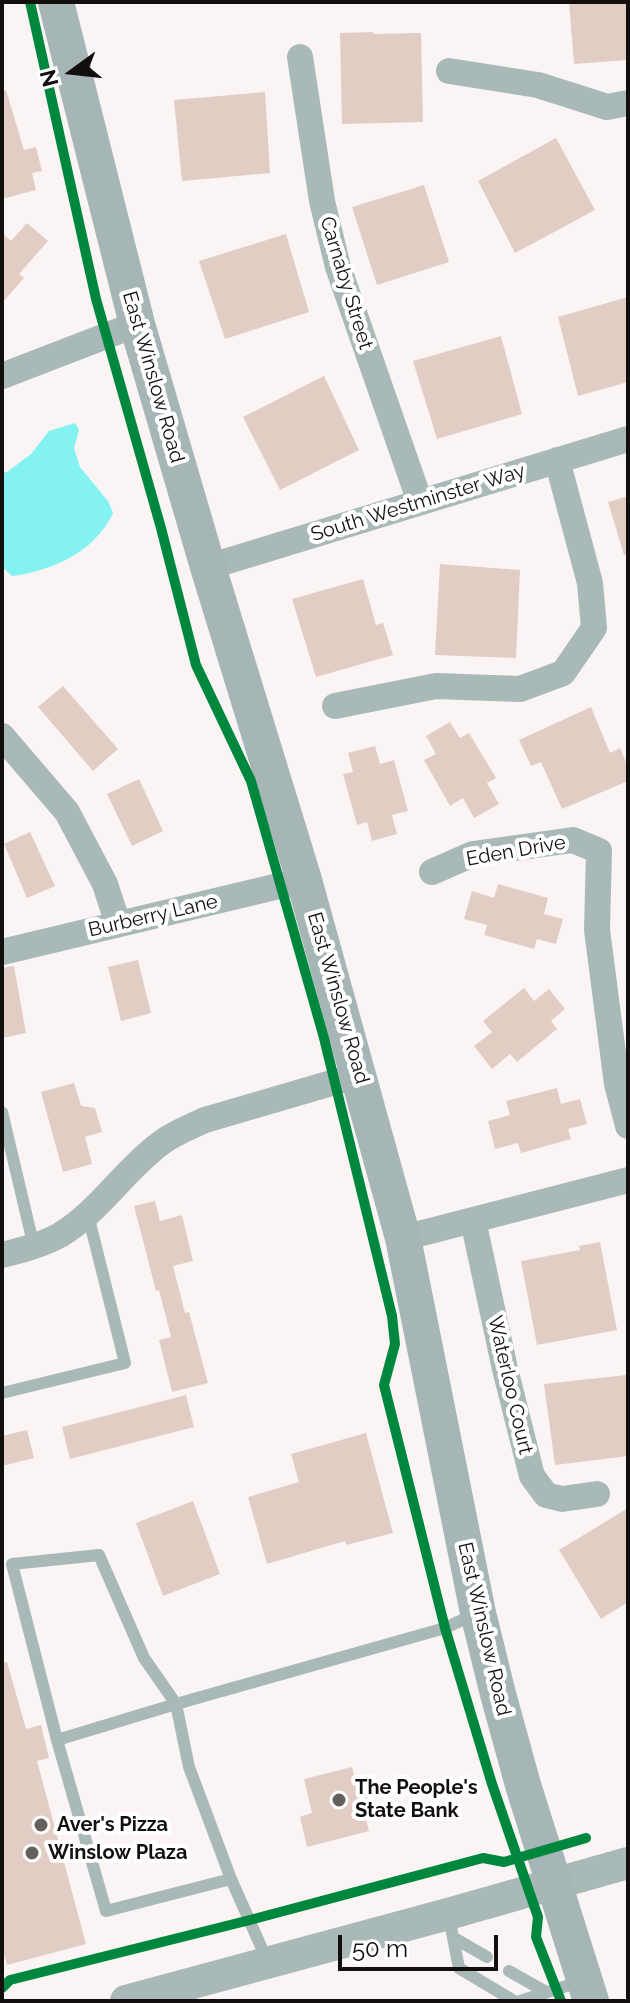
<!DOCTYPE html>
<html>
<head>
<meta charset="utf-8">
<style>
	body { margin:0 }
	#map { position:relative; width:630px; height:2003px; overflow:hidden; background:#faf5f4; font-family:Raleway,sans-serif }
	canvas { display:block }
	.frame { position:absolute; inset:0; border:4px solid #130f0e; pointer-events:none }
	.north { position:absolute; left:32px; top:32px; width:80px; height:80px; -webkit-text-stroke:6px #fff; paint-order:stroke; rotate:255deg; font-size:22px; font-weight:700; line-height:32px; text-align:center; color:#130f0e }
	.north::after { content:''; display:block; margin:auto; width:28px; height:36px; background:#130f0e; clip-path:polygon(50% 0,100% 100%,50% 72%,0 100%) }
	.scale { position:absolute; left:338px; top:1935px; width:160px; height:36px; box-sizing:border-box; border:4px solid #130f0e; border-top:0; padding-left:10px; font-size:24px; line-height:28px; white-space:nowrap; color:#130f0e; -webkit-text-stroke:6px #fff; paint-order:stroke }
</style>
</head>
<body>
<div id="map">
<canvas width="630" height="2003"></canvas>
<div class="frame"></div>
<div class="north">N</div>
<div class="scale">50 m</div>
</div>
<script>
const context = document.querySelector('canvas').getContext('2d');
context.lineJoin = 'round';
function paint(path, color) { context.fillStyle = color; context.fill(path, 'evenodd'); }
function stroke(path, color, width, dash) { context.strokeStyle = color; context.lineWidth = width; context.lineCap = dash ? 'butt' : 'round'; context.setLineDash(dash || []); context.stroke(path); }
function write(font, color, halo, rows, align = 'center') {
  context.font = font + ' Raleway,sans-serif'; context.lineWidth = 8; context.setLineDash([]); context.textBaseline = 'middle'; context.strokeStyle = halo; context.fillStyle = color; for (const [text, x, y, turn = 0] of rows) {
    context.save(); context.translate(x, y); context.rotate((+turn || 0) * Math.PI / 180); context.textAlign = isNaN(turn) ? turn : align; if (halo) context.strokeText(text, 0, 0); context.fillText(text, 0, 0); context.restore();
  }
}
const water = new Path2D(`
	M75,423L79,430L74,448L80,467L108,501L113,513C95,552 52,571 12,576L2,567V473L7,472L31,454L49,431Z`);
const building = new Path2D(`
	M569,2H628V60L574,64Z
	M373,32V34L421,33L423,122L342,124L340,33Z
	M6,90L24,150L36,147L42,171L32,173L36,190L2,199V91Z
	M265,92L270,173L182,181L174,100Z
	M556,138L595,210L515,253L478,181Z
	M424,185L449,262L377,285L352,207Z
	M27,223L48,241L19,274L24,278L2,303V233L11,241Z
	M286,234L309,312L225,339L199,261Z
	M628,297V382L578,396L558,317Z
	M501,336L522,414L437,439L413,361Z
	M324,376L359,450L280,490L243,417Z
	M628,496V555H624L608,502Z
	M440,564L520,570L516,658L435,655Z
	M363,579L376,625L383,623L393,655L316,677L292,599Z
	M63,686L118,749L93,771L38,707Z
	M591,707L610,753L620,748L628,767V781L562,809L541,762L531,766L519,740Z
	M450,722L460,738L469,733L496,778L487,783L499,804L474,818L463,798L450,806L424,760L436,754L426,736Z
	M375,746L380,764L394,760L408,811L392,815L397,834L372,841L367,822L357,825L343,774L353,772L348,753Z
	M139,779L163,831L132,846L107,794Z
	M30,832L55,886L27,898L4,844Z
	M498,884L548,898L544,914L563,919L556,944L537,939L534,949L484,935L487,925L464,919L472,891L494,898Z
	M138,960L151,1013L121,1021L108,967Z
	M14,966L26,1033L2,1038V968Z
	M524,988L534,1001L549,989L565,1009L551,1021L557,1029L517,1062L510,1054L492,1069L474,1046L492,1032L483,1021Z
	M74,1083L81,1106L95,1108L102,1132L85,1137L92,1164L63,1172L41,1092Z
	M557,1088L561,1104L580,1099L587,1124L568,1129L571,1139L521,1153L518,1143L495,1149L488,1121L510,1115L506,1101Z
	M155,1201L160,1221L182,1215L193,1261L173,1266L185,1313L189,1312L208,1383L172,1392L159,1340L171,1337L159,1290L156,1291L134,1206Z
	M600,1242L617,1330L537,1345L521,1261L580,1250L579,1246Z
	M626,1375L628,1393V1456L555,1465L544,1384Z
	M186,1395L194,1427L70,1459L62,1427Z
	M27,1430L34,1458L2,1466V1436Z
	M366,1433L393,1533L346,1545L345,1541L267,1564L248,1497L299,1482L291,1454Z
	M193,1501L220,1574L163,1596L136,1523Z
	M628,1508V1602L601,1619L559,1550Z
	M7,1662L26,1729L41,1725L49,1758L37,1761L86,1944L7,1965L2,1947V1663Z
	M352,1767L358,1791L366,1789L371,1810L364,1812L369,1831L307,1847L300,1817L312,1813L304,1779Z`);
const service = new Path2D(`
	M2,1112L34,1247
	M2,1393L125,1363L88,1215
	M57,1740L176,1704L445,1628L475,1614
	M231,1879L106,1911L57,1740L12,1564L99,1555L144,1658L176,1704L189,1767L231,1879L267,1960
	M449,1917L459,1968L514,2001
	M454,1938L487,1957
	M509,1971L546,1992
	M520,2001L582,1981`);
const minor = new Path2D(`
	M300,57L322,201L338,267L420,502
	M449,71L538,85L607,107L628,103
	M2,376L137,324
	M208,567L628,439
	M335,706L436,686L520,689L563,673L594,628L590,583L557,460
	M2,736L67,812L105,884L118,924
	M432,872L473,854L573,840L599,851L597,930L617,1084L628,1126
	M2,952L304,880
	M473,1220L505,1369L532,1476L546,1495L562,1499L597,1494
	M403,1238L628,1180
	M2,1255C22,1250 42,1245 60,1235C100,1211 124,1170 161,1143C174,1133 190,1127 205,1120L359,1075`);
const tertiary = new Path2D(`
	M126,2001L448,1914L628,1863`);
const secondary = new Path2D(`
	M56,2L137,324L208,567L304,880L403,1238L478,1613L498,1694L523,1785L591,2001`);
const cycleway = new Path2D(`
	M30,2L96,299L161,528L196,665L251,781L324,1038L392,1316L395,1344L384,1385L445,1628L492,1784L538,1917L536,1937L561,2001
	M2,1988L10,1980L250,1920L483,1858L504,1862L586,1838`);
const markers = [
	[339,1800,8,"#64605e"],
	[41,1825,8,"#64605e"],
	[32,1853,8,"#64605e"]
];
const streetNames = [
	["Carnaby Street",346,283,73],
	["East Winslow Road",153,377,74],
	["South Westminster Way",418,503,-17],
	["Eden Drive",516,851,-10],
	["Burberry Lane",153,916,-13],
	["East Winslow Road",338,998,74],
	["Waterloo Court",510,1385,77],
	["East Winslow Road",484,1629,77]
];
const poiNames = [
	["The People's",355,1788],
	["State Bank",355,1811],
	["Aver's Pizza",57,1825],
	["Winslow Plaza",48,1853]
];
paint(water, '#84f2f0');
paint(building, '#e2cdc5');
stroke(service, '#a8b9b8', 12);
stroke(minor, '#a8b9b8', 26);
stroke(tertiary, '#a8b9b8', 32);
stroke(secondary, '#a6b6b6', 36);
stroke(cycleway, '#00873e', 10);
for (const [x, y, r, color] of markers) { const dot = new Path2D(); dot.arc(x, y, r, 0, 2 * Math.PI); context.fillStyle = color; context.fill(dot); stroke(dot, '#fff', 3); }
write('20px', '#130f0e', '#fff', streetNames);
write('bold 20px', '#130f0e', '#fff', poiNames, 'left');
</script>
</body>
</html>
